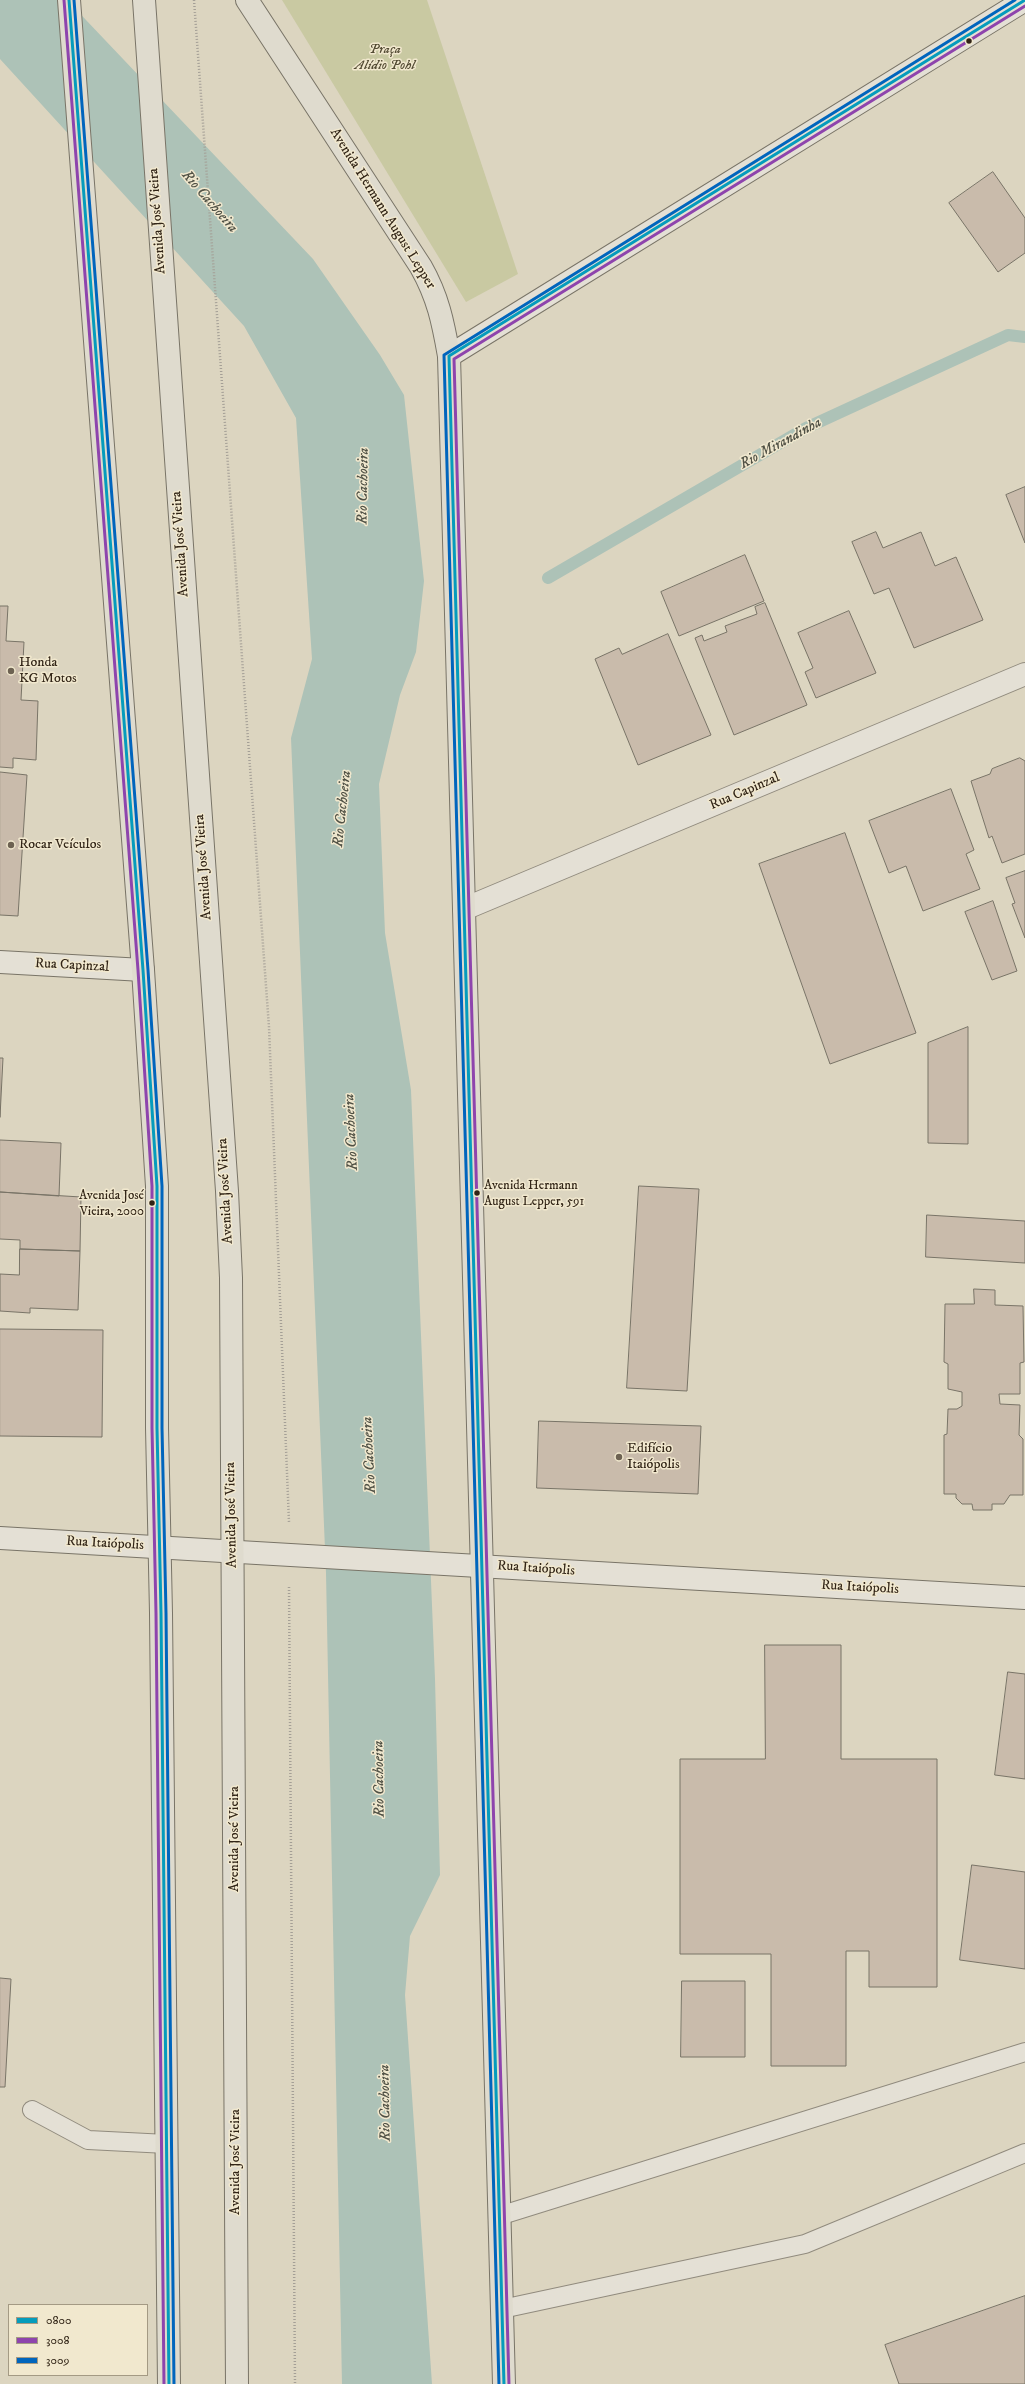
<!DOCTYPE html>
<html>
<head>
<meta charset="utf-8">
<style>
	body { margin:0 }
	#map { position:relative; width:1025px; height:2384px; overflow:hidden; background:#dcd5c0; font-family:"IM FELL DW Pica",serif }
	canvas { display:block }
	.legend { position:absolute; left:8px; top:2304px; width:140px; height:72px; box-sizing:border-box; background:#f1e8ce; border:1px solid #a49a84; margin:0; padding:5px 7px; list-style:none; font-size:12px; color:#312416 }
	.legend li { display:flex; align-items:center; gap:8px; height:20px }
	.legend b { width:20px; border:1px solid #a49a84 }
</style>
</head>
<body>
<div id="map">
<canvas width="1025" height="2384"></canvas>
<ul class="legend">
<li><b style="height:5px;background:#059cbc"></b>0800</li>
<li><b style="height:5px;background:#8e44ad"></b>3008</li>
<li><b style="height:5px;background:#0065bd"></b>3009</li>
</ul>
</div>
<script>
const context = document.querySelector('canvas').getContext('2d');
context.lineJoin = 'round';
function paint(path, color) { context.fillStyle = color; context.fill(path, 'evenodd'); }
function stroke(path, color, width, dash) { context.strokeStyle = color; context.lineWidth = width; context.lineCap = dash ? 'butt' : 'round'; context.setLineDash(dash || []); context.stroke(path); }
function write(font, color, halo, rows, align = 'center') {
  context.font = font + ' "IM FELL DW Pica",serif'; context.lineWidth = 3; context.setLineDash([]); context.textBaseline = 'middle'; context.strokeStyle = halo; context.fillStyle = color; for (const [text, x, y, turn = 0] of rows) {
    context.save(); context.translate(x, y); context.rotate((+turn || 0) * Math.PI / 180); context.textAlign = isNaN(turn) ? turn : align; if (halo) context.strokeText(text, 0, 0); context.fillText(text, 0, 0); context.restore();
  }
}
const green = new Path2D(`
	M282,0H427L518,274L466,302Z`);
const water = new Path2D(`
	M0,0H67L313,259L380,355L404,395L424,581L416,652L400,695L379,784L385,933L411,1090L435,1679L440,1875L410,1936L405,1995L432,2384H342L326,1573L291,738L312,659L296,418L244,326L0,59Z`);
const stream = new Path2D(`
	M548,578L806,428L1008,335L1025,337`);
const building = new Path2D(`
	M993,172L1025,218V253L998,272L949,203Z
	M1025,487V543L1006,495Z
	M876,532L883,548L921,532L935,566L956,557L983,620L914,648L889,588L874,594L852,542Z
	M745,555L764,601L679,636L661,592Z
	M765,603L807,705L734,735L695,638L702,635L704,641L727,632L725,626L757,614L755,607Z
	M0,606H8L6,641L24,642L21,700L38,701L36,760L13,758V768L0,767Z
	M849,611L876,673L816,698L805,672L813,668L798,633Z
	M668,634L711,735L638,765L595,659L619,648L622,654Z
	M1020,758L1025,761V854L1002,863L992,836L989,838L971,781L990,774L992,769Z
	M0,772L27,775L18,916L0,915Z
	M951,789L974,850L966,854L980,889L923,911L906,866L889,873L869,821Z
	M845,833L916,1033L830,1064L759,864Z
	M1025,871V938L1012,904L1015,903L1006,878Z
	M993,901L1017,971L992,980L965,912Z
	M968,1027V1144L928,1143V1043Z
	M0,1058H3L0,1117Z
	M0,1140L61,1143L59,1196L0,1192Z
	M639,1186L699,1189L687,1391L627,1388Z
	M0,1192L81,1197L80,1251L20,1249V1240L0,1239Z
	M927,1215L1025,1221V1263L926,1257Z
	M20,1249L80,1251L78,1310L30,1308V1313L0,1311V1274L19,1275Z
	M974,1289L995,1290V1305L1023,1306L1024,1362L1020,1363V1394H999L1000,1404L1020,1405L1019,1435L1023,1439V1495H1010L1004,1504H992V1510H973L972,1504H962L956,1498V1494H944V1435L947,1434L948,1409H957L962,1406V1392L948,1389V1364L944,1362L945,1304H974Z
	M0,1329L103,1330L102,1437L0,1436Z
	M539,1421L701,1426L698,1494L537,1488Z
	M765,1645H841V1759H937V1987H869V1951H846V2066H771V1954H680V1759H765Z
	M1008,1672L1025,1674V1779L995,1775Z
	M972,1865L1025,1872V1969L960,1960Z
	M0,1978L11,1979L5,2087H0Z
	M682,1981H745V2057H681Z
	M1025,2296V2384H899L885,2345Z`);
const path = new Path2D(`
	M194,0L269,1027L289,1522
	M289,1587L295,2384`);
const lane = new Path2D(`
	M32,2110L88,2140L167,2144
	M499,2216L1025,2052
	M502,2309L805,2244L1025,2153`);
const street = new Path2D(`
	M464,909L1025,674`);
const secondary = new Path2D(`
	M449,356L1025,0
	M0,962L143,970
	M0,1538L1025,1598`);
const primary = new Path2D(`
	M69,0L143,970L157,1186V1428L161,1613L169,2384
	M144,0L227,1191L231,1278L237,2384
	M247,0L421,267C438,297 443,322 449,356L504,2384`);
const bus1 = new Path2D(`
	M69,0L143,970L157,1186V1428L161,1613L169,2384
	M504,2384L449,356L1025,0`);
const bus2 = new Path2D(`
	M64,0L138,970L152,1186V1428L156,1613L164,2384
	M509,2384L454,359L1025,6`);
const bus3 = new Path2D(`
	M74,0L148,970L162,1186V1428L166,1613L174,2384
	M499,2384L444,355L1015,0`);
const markers = [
	[969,41,3.5,"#312416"],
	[11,671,4,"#6d6252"],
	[11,845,4,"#6d6252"],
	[477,1193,3.5,"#312416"],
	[152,1203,3.5,"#312416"],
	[619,1457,4,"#6d6252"]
];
const busNames = [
	["Avenida Hermann",484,1186],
	["August Lepper, 591",484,1202],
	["Avenida José",144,1196,"right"],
	["Vieira, 2000",144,1212,"right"]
];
const parkNames = [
	["Praça",385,50],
	["Alídio Pohl",385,66]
];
const streetNames = [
	["Avenida Hermann August Lepper",382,209,58],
	["Avenida José Vieira",158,221,-94],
	["Avenida José Vieira",181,544,-94],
	["Rua Capinzal",745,792,-23],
	["Avenida José Vieira",204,867,-94],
	["Rua Capinzal",72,966,3],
	["Avenida José Vieira",226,1191,-93],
	["Avenida José Vieira",232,1515,-91],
	["Rua Itaiópolis",105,1544,3],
	["Rua Itaiópolis",536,1569,4],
	["Rua Itaiópolis",860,1588,3],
	["Avenida José Vieira",235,1839,-90],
	["Avenida José Vieira",236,2162,-90]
];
const poiNames = [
	["Honda",19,663],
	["KG Motos",19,679],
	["Rocar Veículos",19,845],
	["Edifício",627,1449],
	["Itaiópolis",627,1465]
];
const waterNames = [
	["Rio Cachoeira",209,202,49],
	["Rio Mirandinha",781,444,-29],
	["Rio Cachoeira",364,486,-89],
	["Rio Cachoeira",343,809,-84],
	["Rio Cachoeira",352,1132,-93],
	["Rio Cachoeira",370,1455,-93],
	["Rio Cachoeira",380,1779,-91],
	["Rio Cachoeira",386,2103,-91]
];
paint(green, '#c9c9a2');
paint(water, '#adc2b7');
stroke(stream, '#adc2b7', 12);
paint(building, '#c9bbab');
stroke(building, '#797467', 1);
stroke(lane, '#918b7e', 20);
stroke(street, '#918b7e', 24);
stroke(secondary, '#797467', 24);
stroke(primary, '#797467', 24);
stroke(path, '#a49f96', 2.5, [1, 2]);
stroke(lane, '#e4e0d5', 18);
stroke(street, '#e4e0d5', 22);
stroke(secondary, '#e4e0d5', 22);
stroke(primary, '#dfdbce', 22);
stroke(bus1, '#059cbc', 3);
stroke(bus2, '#8e44ad', 3);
stroke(bus3, '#0065bd', 3);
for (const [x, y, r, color] of markers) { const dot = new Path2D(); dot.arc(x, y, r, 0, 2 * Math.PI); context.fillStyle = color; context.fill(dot); stroke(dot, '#f1e8ce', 1.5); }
write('13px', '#312416', '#f1e8ce', busNames, 'left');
write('italic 14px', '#534b33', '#f1e8ce', parkNames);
write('14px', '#312416', '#f1e8ce', streetNames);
write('14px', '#312416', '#f1e8ce', poiNames, 'left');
write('italic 15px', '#505145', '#f1e8ce', waterNames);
</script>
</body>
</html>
